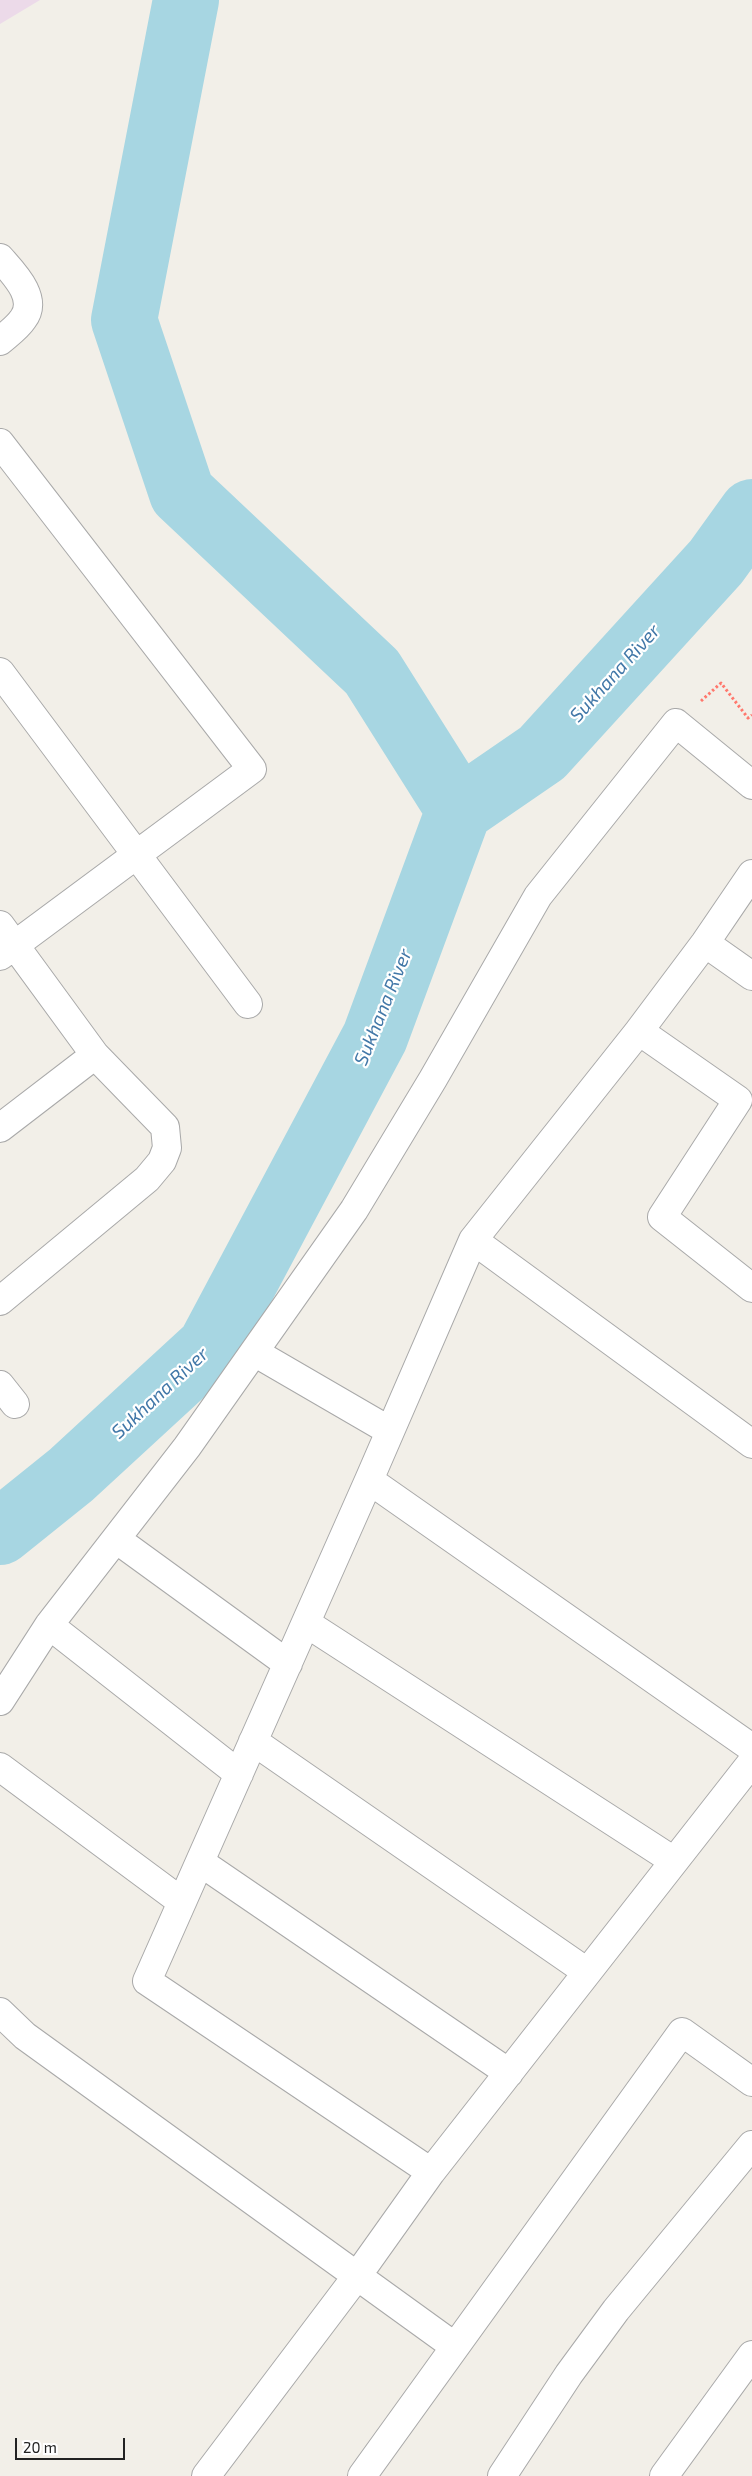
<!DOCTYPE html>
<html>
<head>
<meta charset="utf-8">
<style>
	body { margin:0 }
	#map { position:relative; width:752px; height:2476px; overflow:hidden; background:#f2efe8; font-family:"Exo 2",sans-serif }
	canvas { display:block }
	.scale { position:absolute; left:15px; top:2438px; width:110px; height:22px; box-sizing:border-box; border:2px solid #222; border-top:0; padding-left:6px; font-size:15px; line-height:18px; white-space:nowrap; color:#222; -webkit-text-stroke:4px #fff; paint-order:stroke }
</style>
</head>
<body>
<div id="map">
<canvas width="752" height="2476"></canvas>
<div class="scale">20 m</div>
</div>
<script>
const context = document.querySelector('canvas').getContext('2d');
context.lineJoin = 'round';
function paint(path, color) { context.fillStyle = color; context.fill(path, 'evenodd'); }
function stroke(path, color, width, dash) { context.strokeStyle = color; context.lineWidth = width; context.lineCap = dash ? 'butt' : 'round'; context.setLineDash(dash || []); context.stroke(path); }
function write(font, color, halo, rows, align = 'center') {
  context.font = font + ' "Exo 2",sans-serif'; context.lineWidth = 4.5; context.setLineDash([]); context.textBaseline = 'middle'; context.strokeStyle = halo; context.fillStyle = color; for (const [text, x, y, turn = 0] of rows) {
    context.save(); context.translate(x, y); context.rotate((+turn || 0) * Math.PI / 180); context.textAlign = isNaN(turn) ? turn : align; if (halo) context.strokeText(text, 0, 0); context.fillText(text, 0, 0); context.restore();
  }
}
const industrial = new Path2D(`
	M0,0H40L0,24Z`);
const river = new Path2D(`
	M186,0L124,320L182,493L372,672L459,810
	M0,1532L71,1475L210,1347L375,1037L459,810L542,753L716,562L752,512`);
const path = new Path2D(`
	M701,701L721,683L748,718L752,715`);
const minor = new Path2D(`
	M0,258C13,273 39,298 23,319C17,328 8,334 0,341
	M0,443L252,769L0,956
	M0,672L248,1004
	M752,874L705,943L639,1031L738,1100L662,1217L752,1288
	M0,925L95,1055L165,1127L167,1148L162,1161L147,1179L0,1301
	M705,943L752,976
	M0,1128L95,1055
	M473,1240L639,1031
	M254,1352L390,1431
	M0,1385L15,1404
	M369,1480L752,1748
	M116,1539L288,1664
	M306,1623L674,1861
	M49,1625L239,1774
	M0,1701L49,1625L187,1447L354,1210L433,1079L538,896L676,723L752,785
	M253,1741L587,1972
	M0,1767L182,1902
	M200,1862L509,2073
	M0,2012L25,2036L454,2346
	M431,2172L147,1981L369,1480L473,1240L752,1444
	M206,2476L357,2276L431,2172L752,1762
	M362,2476L682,2032L752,2082
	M502,2476L569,2374L616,2310L752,2145
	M664,2476L752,2355`);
const waterNames = [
	["Sukhana River",615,673,-48],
	["Sukhana River",383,1007,-68],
	["Sukhana River",160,1393,-43]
];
paint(industrial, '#ecdae9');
stroke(river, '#a7d6e2', 66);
stroke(minor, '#a9a9a9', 30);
stroke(path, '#ff786d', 3, [2.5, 2.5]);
stroke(minor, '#fff', 28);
write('italic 19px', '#4278a8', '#fff', waterNames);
</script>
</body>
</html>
